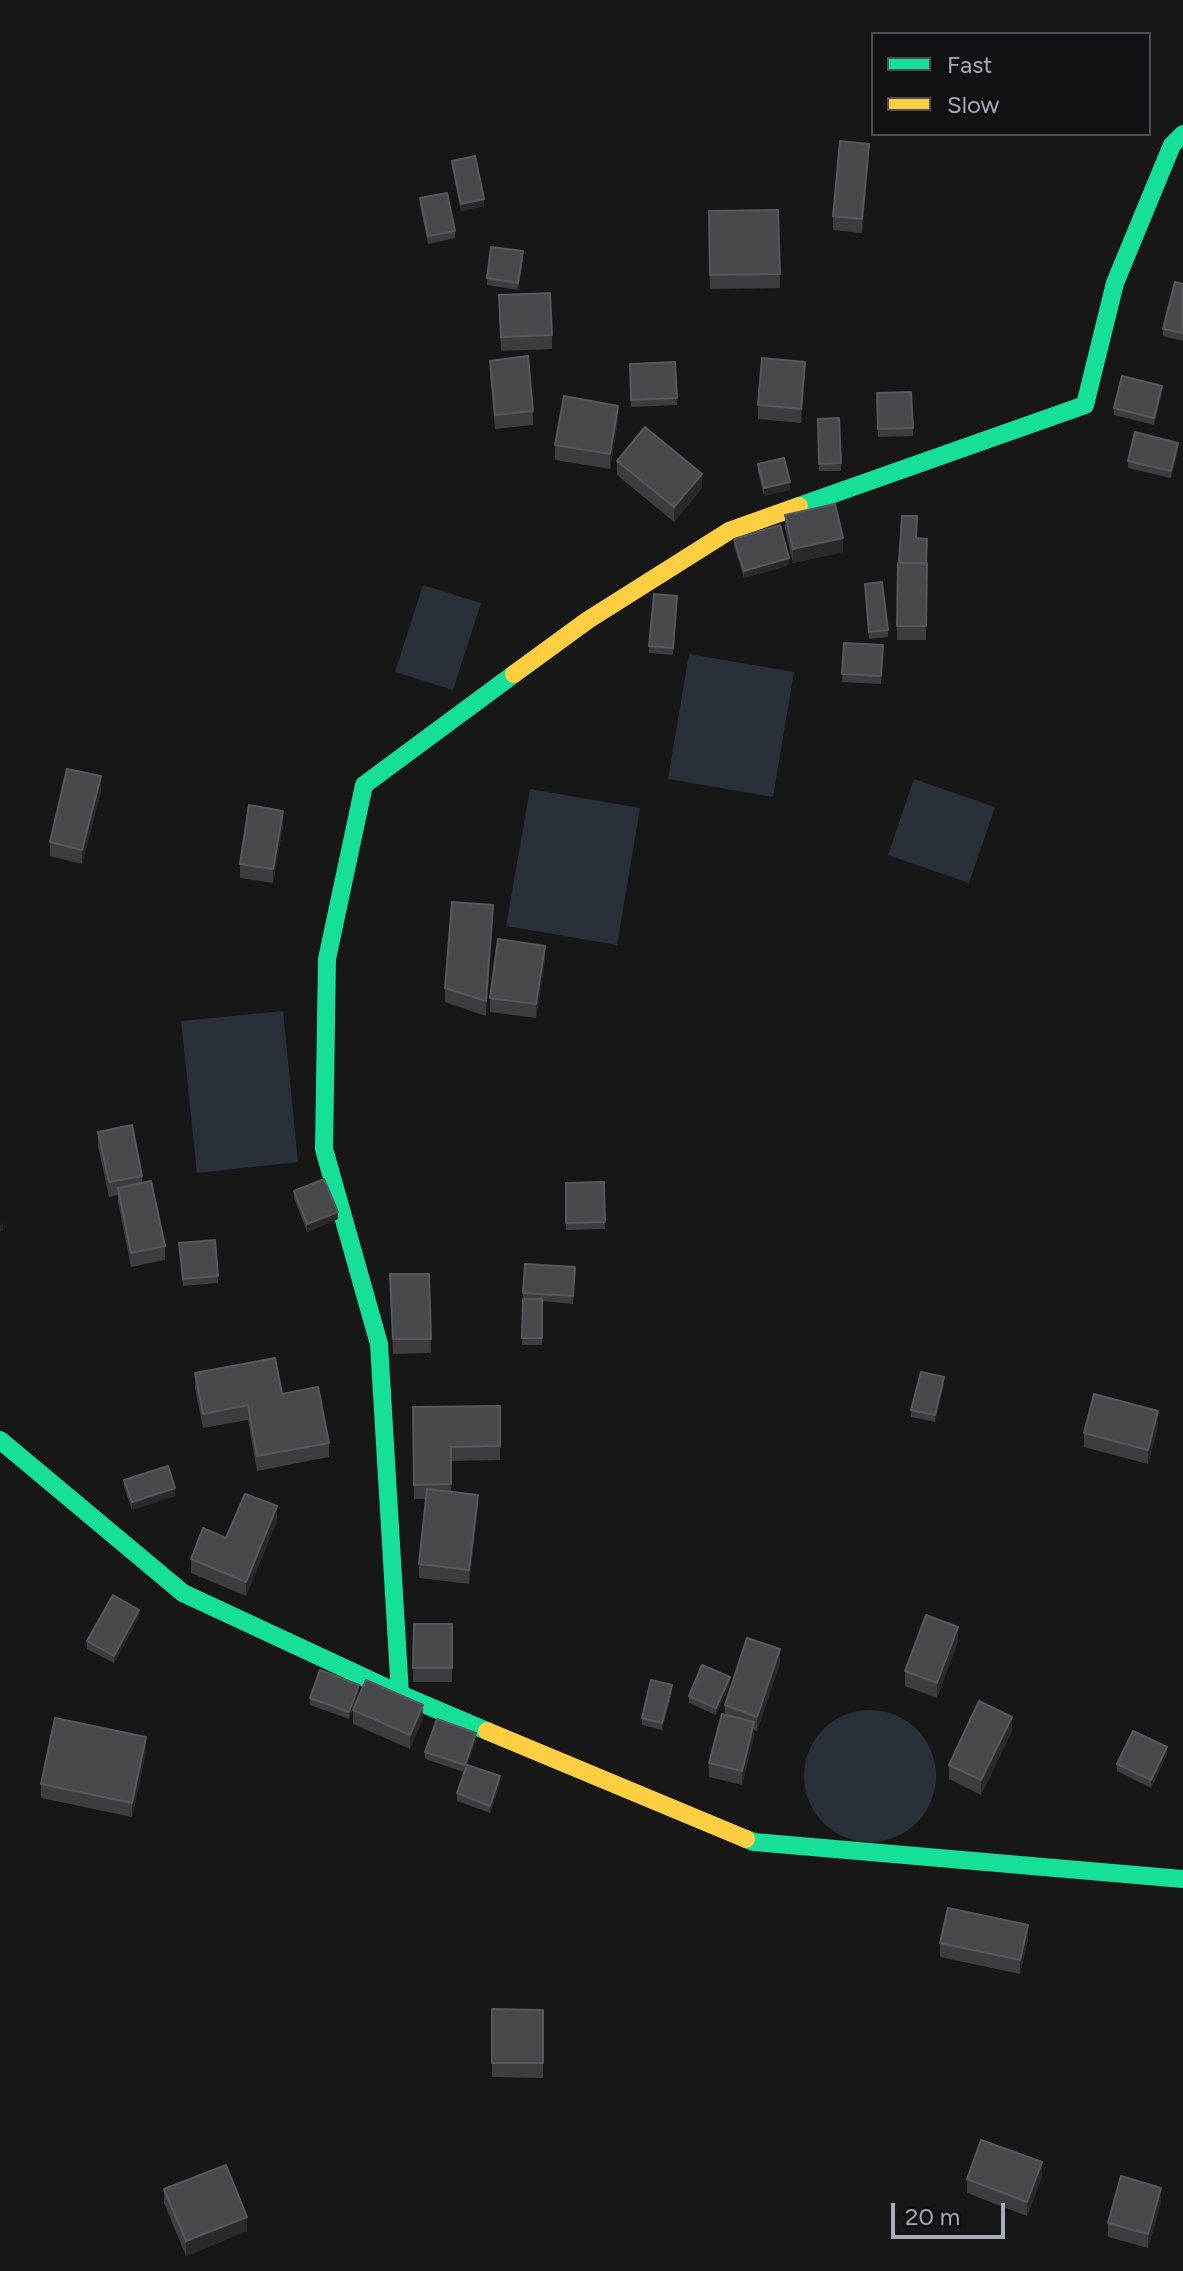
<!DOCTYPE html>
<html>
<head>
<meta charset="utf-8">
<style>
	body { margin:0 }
	#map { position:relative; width:1183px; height:2271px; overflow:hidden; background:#171717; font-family:Figtree,sans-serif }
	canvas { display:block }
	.legend { position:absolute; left:871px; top:32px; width:280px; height:104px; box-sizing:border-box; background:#111113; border:2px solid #4d4e55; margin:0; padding:10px 14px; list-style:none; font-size:24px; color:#a7aab9 }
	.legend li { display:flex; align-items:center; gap:16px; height:40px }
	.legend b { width:40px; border:2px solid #4d4e55 }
	.scale { position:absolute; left:891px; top:2203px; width:114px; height:36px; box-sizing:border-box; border:4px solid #a7aab9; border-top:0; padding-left:10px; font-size:24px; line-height:28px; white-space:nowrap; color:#a7aab9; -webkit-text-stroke:6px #111113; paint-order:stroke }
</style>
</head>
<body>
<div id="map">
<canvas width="1183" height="2271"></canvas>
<ul class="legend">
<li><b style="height:10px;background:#16e098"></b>Fast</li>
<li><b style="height:10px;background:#ffcf43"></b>Slow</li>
</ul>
<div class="scale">20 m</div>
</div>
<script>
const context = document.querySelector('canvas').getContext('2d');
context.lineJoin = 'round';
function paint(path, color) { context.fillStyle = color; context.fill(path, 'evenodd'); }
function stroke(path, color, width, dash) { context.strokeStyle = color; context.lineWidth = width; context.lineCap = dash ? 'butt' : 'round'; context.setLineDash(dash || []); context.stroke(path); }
const water = new Path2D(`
	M423,585L481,603L453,690L395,672Z
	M689,654L794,672L773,797L668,779Z
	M914,779L995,807L969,883L888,855Z
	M530,789L640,808L617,945L506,926Z
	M283,1011L298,1162L197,1173L181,1021Z
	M804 1776a66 66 0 1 1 132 0a66 66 0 1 1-132 0Z`);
const fast = new Path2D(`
	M799,506L1085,405L1115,283L1172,145L1183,134
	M0,1440L183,1593L400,1694L487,1731
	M400,1694L379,1344L324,1149L327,959L364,785L514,674
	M746,1839L754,1842L1183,1879`);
const slow = new Path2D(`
	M514,674L588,620L729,531L799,506
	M487,1731L746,1839`);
const wall = new Path2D(`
	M869,158L862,233L833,230V216Z
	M452,161L484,206L461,211L452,168Z
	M420,198L455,231V238L428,244L420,205Z
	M778,210L780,288L710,289L709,211Z
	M523,259L518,290L487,285V278Z
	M1183,284V341L1163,336V329Z
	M499,309L552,335V349L501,351Z
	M490,361L533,411V425L495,429L490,375Z
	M675,362L677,405L631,407L630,364Z
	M805,376L801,423L758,419V405Z
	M877,393L913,428V436L878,437Z
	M1162,393L1154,425L1114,415V408Z
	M839,418L841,471H819L818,419Z
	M618,420L610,469L555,460V445Z
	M1178,450L1171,478L1128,468V461Z
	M617,461L702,488L674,522L617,475Z
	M758,464L790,490L764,496L758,472Z
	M785,515L843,552L793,563L785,529Z
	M916,538L927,563L926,640H897L898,563H899Z
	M734,539L789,565L744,578L734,546Z
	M865,584L888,630V637L869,639Z
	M677,604L673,655L649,653V646Z
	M844,643L883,645L881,684L842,682Z
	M101,791L82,864L50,856V842Z
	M283,825L273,883L240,878V864Z
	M493,919L486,1016L445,1002V988Z
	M545,960L536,1018L490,1012V998Z
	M98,1132L142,1176V1183L165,1246V1260L131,1267L118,1202V1195L109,1197L98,1146Z
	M604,1182L605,1229L566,1230V1183Z
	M294,1191L338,1219L307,1232L294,1198Z
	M179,1243L218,1276V1283L183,1286Z
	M429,1274L431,1353L393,1354L390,1289Z
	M575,1274L573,1304L542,1301V1345H522L523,1293Z
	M195,1373L282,1394L329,1443V1457L257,1471L248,1420L203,1428L195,1388Z
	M944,1384L935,1422L911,1417V1410Z
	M500,1406V1460L451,1461V1492L478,1509L469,1584L419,1578V1564L426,1499H414L413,1407Z
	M1158,1426L1148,1464L1084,1447V1433Z
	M124,1480L175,1496L132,1510L124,1487Z
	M277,1521L246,1596L191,1573V1559Z
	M139,1617L114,1663L87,1649V1641Z
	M414,1624H452V1682H413Z
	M958,1641L937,1698L905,1686V1671Z
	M780,1663L757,1731L754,1730V1736L742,1785L709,1777V1763L725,1714V1705Z
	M730,1684L716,1715L689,1703V1696Z
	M359,1692L349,1719L310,1705V1698Z
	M672,1692L662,1730L642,1725V1718Z
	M353,1710L423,1719L410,1749L353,1724Z
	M1012,1731L981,1795L949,1779V1765Z
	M476,1740L467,1765L500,1783L490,1813L457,1801V1793L464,1772L425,1759V1752Z
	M146,1751L132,1817L41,1798V1784Z
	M1167,1754L1151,1788L1117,1771V1764Z
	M1028,1939L1020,1974L940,1957V1943Z
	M492,2009L543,2010V2078L492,2077Z
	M1042,2177L1027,2216L967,2193V2179Z
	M164,2189L247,2231L186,2256L164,2203Z
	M1161,2202L1148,2248L1108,2237V2223Z`);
const shadedWall = new Path2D(`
	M869,144V158L862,233V219Z
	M484,199V206L461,211V204Z
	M805,362V376L801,423V409Z
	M1162,386V393L1154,425V418Z
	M618,406V420L610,469V454Z
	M1178,443V450L1171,478V471Z
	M702,474V488L674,522V507Z
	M790,482V490L764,496V488Z
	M843,538V552L793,563V549Z
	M789,558V565L744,578V571Z
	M101,776V791L82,864V850Z
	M283,811V825L273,883V869Z
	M493,905V919L486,1016V1001Z
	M545,946V960L536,1018V1004Z
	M338,1212V1219L307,1232V1224Z
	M3,1223V1230L0,1232V1225Z
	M944,1377V1384L935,1422V1415Z
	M1158,1411V1426L1148,1464V1450Z
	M175,1488V1496L132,1510V1502Z
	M478,1495V1509L469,1584V1570Z
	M277,1506V1521L246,1596V1582Z
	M139,1610V1617L114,1663V1656Z
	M958,1627V1641L937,1698V1683Z
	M780,1649V1663L757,1731V1717Z
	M730,1677V1684L716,1715V1708Z
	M359,1685V1692L349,1719V1712Z
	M672,1685V1692L662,1730V1723Z
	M423,1705V1719L410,1749V1735Z
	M1012,1717V1731L981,1795V1780Z
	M754,1722V1736L742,1785V1771Z
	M476,1733V1740L465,1773V1765Z
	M146,1737V1751L132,1817V1803Z
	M1167,1747V1754L1151,1788V1780Z
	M500,1776V1783L490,1813V1806Z
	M1028,1925V1939L1020,1974V1960Z
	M1042,2162V2177L1027,2216V2202Z
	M1161,2188V2202L1148,2248V2234Z
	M247,2217V2231L186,2256V2241Z`);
const building = new Path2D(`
	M840,141L869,144L862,219L833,216Z
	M475,156L484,199L461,204L452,161Z
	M447,193L455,231L428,236L420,198Z
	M778,210L780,274L710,275L709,211Z
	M491,247L523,251L518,283L487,278Z
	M1175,282L1183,284V333L1163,329Z
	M550,293L552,335L501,337L499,295Z
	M528,356L533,411L495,415L490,361Z
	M762,358L805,362L801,409L758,405Z
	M675,362L677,398L631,400L630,364Z
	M1122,376L1162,386L1154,418L1114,408Z
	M911,392L913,428L878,429L877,393Z
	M564,396L618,406L610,454L555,445Z
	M839,418L841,463L819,464L818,419Z
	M645,427L702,474L674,507L617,461Z
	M1135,432L1178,443L1171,471L1128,461Z
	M784,458L790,482L764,488L758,464Z
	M835,504L843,538L793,549L785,515Z
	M902,516H917L916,538L927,539L926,563H899Z
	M780,525L789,558L744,571L734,539Z
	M898,563H927L926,626H897Z
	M882,582L888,630L869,632L865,584Z
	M654,594L677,596L673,648L649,646Z
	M844,643L883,645L881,676L842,674Z
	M67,769L101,776L82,850L50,842Z
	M249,805L283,811L273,869L240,864Z
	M452,902L493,905L486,1001L445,988Z
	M498,939L545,946L536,1004L490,998Z
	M132,1125L142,1176L109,1182L98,1132Z
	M324,1179L338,1212L307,1224L294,1191Z
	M151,1181L165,1246L131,1253L118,1188Z
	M604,1182L605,1222L566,1223V1183Z
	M215,1240L218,1276L183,1279L179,1243Z
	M525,1264L575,1267L573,1296L523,1293Z
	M390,1274H429L431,1339H393Z
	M523,1299H542V1338H522Z
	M275,1358L282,1394L318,1387L329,1443L257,1456L248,1405L203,1414L195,1373Z
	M921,1372L944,1377L935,1415L911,1410Z
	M1094,1394L1158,1411L1148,1450L1084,1433Z
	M500,1406V1446L451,1447V1484L414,1485L413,1407Z
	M168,1466L175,1488L132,1502L124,1480Z
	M427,1489L478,1495L469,1570L419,1564Z
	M245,1494L277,1506L246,1582L191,1559L203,1528L226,1538Z
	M113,1595L139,1610L114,1656L87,1641Z
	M926,1615L958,1627L937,1683L905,1671Z
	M414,1624H452V1668H413Z
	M747,1638L780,1649L757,1717L725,1705Z
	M702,1665L730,1677L716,1708L689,1696Z
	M320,1670L359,1685L349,1712L310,1698Z
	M366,1680L423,1705L410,1735L353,1710Z
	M651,1680L672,1685L662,1723L642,1718Z
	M979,1701L1012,1717L981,1780L949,1765Z
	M722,1714L754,1722L742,1771L709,1763Z
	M55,1718L146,1737L132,1803L41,1784Z
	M437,1719L476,1733L465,1765L425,1752Z
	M1133,1731L1167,1747L1151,1780L1117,1764Z
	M467,1765L500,1776L490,1806L457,1793Z
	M948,1908L1028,1925L1020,1960L940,1943Z
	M492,2009L543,2010V2063H492Z
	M981,2140L1042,2162L1027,2202L967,2179Z
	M226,2165L247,2217L186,2241L164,2189Z
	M1121,2176L1161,2188L1148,2234L1108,2223Z`);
paint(water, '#29303a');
stroke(fast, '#16e098', 18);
stroke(slow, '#ffcf43', 18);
paint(wall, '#3d3d3f');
paint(shadedWall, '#29292a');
paint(building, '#48494c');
stroke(building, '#57585d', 2);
</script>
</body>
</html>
